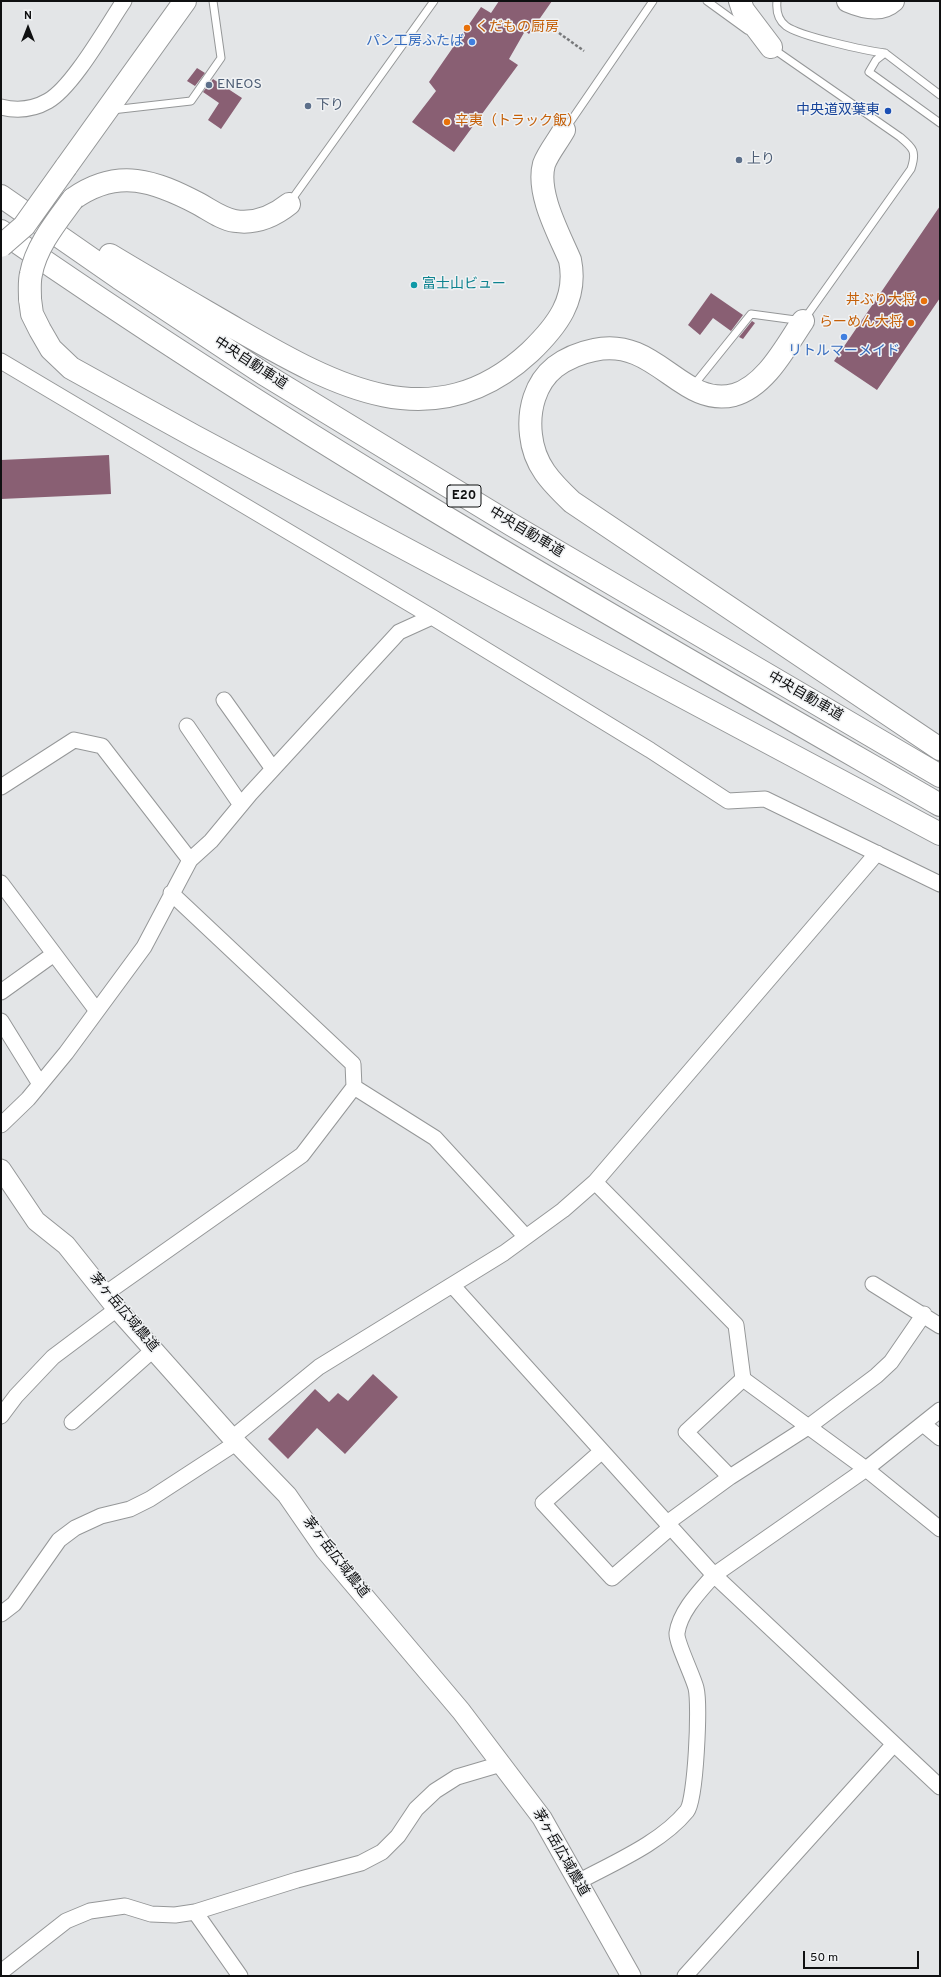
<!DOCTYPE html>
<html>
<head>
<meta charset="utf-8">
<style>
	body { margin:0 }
	#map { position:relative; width:941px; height:1977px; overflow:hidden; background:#e3e5e7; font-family:Overpass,sans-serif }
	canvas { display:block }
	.frame { position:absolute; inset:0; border:2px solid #0f1011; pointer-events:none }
	.north { position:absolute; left:8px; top:8px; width:40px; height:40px; -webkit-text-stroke:3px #f0f2f4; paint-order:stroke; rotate:0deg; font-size:11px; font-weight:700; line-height:16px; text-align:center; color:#0f1011 }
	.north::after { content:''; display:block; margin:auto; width:14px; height:18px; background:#0f1011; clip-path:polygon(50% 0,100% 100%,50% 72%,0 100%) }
	.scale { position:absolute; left:803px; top:1951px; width:116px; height:18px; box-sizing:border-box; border:2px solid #0f1011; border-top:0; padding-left:5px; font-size:12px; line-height:14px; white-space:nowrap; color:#0f1011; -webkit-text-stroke:3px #f0f2f4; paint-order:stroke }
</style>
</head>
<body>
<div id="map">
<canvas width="941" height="1977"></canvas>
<div class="frame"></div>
<div class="north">N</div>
<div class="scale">50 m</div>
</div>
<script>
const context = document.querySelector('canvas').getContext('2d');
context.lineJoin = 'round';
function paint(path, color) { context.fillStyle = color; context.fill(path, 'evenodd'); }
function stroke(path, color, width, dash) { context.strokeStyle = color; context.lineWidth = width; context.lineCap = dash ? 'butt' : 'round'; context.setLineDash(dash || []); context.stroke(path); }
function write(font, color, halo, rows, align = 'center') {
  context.font = font + ' Overpass,"Noto Sans JP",sans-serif'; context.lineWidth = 3; context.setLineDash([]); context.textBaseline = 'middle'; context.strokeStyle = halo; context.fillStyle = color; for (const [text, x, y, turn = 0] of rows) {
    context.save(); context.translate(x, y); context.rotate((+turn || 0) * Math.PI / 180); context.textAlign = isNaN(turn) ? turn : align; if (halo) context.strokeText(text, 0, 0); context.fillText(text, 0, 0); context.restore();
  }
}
const building = new Path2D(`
	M499,1H552L529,34L525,31L509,59L518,65L454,152L412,122L436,91L429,82L481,7L491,13Z
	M197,68L205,73L195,86L187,81Z
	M213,79L242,98L221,129L208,120L219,103L203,92Z
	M940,206V298L877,390L834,361Z
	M711,293L743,315L731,331L713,318L700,335L688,325Z
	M752,321L755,323L743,339L739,337Z
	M109,455L111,494L1,499V460Z
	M373,1374L398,1397L345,1454L317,1428L288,1459L268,1439L315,1389L329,1402L338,1393L348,1401Z`);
const path = new Path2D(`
	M559,33L584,51`);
const service = new Path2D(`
	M707,1L747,30
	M777,1C776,11 778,20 786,26C799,36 867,51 885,53
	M940,95L885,53L876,60L869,72L940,123
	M112,110L191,101L221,58L213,1
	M566,128L653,1
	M290,202L434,1
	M693,386L751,314L803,321L911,169C917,151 913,148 900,137L772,48`);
const minor = new Path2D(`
	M1,107C17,111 34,109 48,101C73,87 107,26 124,1
	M1,361L432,617L650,750L728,801L765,799L940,884
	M224,700L273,769
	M187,726L241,805
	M1,787L74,740L102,746L190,860
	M1,883L97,1011
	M1,992L54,954
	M1,1021L40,1084
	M354,1087L435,1138L526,1237
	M1,1125L28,1099L66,1053L144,947L190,860L211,841L250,794L399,632L432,617
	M595,1182L736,1325L743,1379L866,1469L940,1529
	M873,1284L940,1326
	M452,1285L714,1575L940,1787
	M105,1294L302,1155L354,1087L353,1064L171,893
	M1,1416L16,1396L53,1357L117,1309
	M72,1422L153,1350
	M923,1424L940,1438
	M232,1438L319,1367L504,1253L563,1210L595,1182L877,853
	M602,1451L543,1503L612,1578L671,1527
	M730,1477L686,1432L743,1379
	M667,1523L730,1477L808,1427L876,1376L891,1362L924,1314
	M1,1614L14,1604L59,1540L75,1528L101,1516L130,1509L150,1499L236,1443
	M578,1882C613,1863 661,1843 687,1811C696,1799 700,1704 696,1688C693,1676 676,1642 677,1633C680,1611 700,1591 714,1575L866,1469L940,1410
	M195,1912L240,1976
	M1,1972L66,1921L90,1911L125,1906L151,1914L175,1915L195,1912L297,1880L361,1863L382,1852L398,1836L416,1809L435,1791L457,1777L501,1764
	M685,1976L894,1744`);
const tertiary = new Path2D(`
	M1,1169L36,1221L66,1245L117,1309L232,1438L287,1495L325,1550L461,1711L542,1818L631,1976`);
const motorway = new Path2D(`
	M740,1L743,10L771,47
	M848,1C862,7 881,12 893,1
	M66,167L185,1
	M1,196L119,278L264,374L512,525L940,776
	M73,199C118,167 155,181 199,204C210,210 222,219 235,221C255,224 274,216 289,204
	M1,231C302,441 622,622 940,805
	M110,255C153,281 195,305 238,330C334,385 433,442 530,352C557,326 578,299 570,260C559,234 536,193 544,164C548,153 558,141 564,130
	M30,299L32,314L40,330L51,349L71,368L194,436L940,834
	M803,321C786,346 766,386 734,395C681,408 656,336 594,350C579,353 567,358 555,367C535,383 528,410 531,435C534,465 551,482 572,502L940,749`);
const motorwayBridge = new Path2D(`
	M1,246L24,226L66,167
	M30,299C30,291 29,282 31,274C36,246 57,221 73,199`);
const markers = [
	[467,28,4,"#e8710a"],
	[472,42,4,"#3f7fe0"],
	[209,85,4,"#5c6f8a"],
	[308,106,4,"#5c6f8a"],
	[888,111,4,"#1a4fb4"],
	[447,122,4,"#e8710a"],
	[739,160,4,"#5c6f8a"],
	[414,285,4,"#0f9aa8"],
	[924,301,4,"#e8710a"],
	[911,323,4,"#e8710a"],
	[844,337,4,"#3f7fe0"]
];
const shields = [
	[464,496,34]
];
const shieldNames = [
	["E20",464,496]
];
const foodNames = [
	["くだもの厨房",475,28],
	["辛夷（トラック飯）",455,122],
	["丼ぶり大将",916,301,"right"],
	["らーめん大将",903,323,"right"]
];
const shopNames = [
	["パン工房ふたば",464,42],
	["リトルマーメイド",844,352,"center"]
];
const serviceNames = [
	["ENEOS",217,85],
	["下り",316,106],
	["上り",747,160]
];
const transitNames = [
	["中央道双葉東",880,111]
];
const cultureNames = [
	["富士山ビュー",422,285]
];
const streetNames = [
	["中央自動車道",250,364,33],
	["中央自動車道",526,533,31],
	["中央自動車道",805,697,30],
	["茅ヶ岳広域農道",123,1313,50],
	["茅ヶ岳広域農道",335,1558,52],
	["茅ヶ岳広域農道",560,1853,60]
];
paint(building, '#895f73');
stroke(service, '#959798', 9);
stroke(minor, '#959798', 17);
stroke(tertiary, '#959798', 21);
stroke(motorway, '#959798', 24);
stroke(path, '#77787a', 2.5, [3, 2]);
stroke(service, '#fff', 7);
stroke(minor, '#fff', 15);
stroke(tertiary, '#fff', 19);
stroke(motorway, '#fff', 22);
stroke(motorwayBridge, '#959798', 24, []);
stroke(motorwayBridge, '#fff', 22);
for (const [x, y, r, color] of markers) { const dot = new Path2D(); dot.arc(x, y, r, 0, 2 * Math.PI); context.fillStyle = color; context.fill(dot); stroke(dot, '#f0f2f4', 1.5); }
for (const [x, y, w] of shields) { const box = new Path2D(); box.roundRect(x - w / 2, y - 11, w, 22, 3); context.fillStyle = '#f0f2f4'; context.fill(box); stroke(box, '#0f1011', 1); }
write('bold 13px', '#0f1011', null, shieldNames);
write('14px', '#c56008', '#f0f2f4', foodNames, 'left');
write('14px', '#366cbe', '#f0f2f4', shopNames, 'right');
write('14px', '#4e5e75', '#f0f2f4', serviceNames, 'left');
write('14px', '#164399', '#f0f2f4', transitNames, 'right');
write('14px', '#0d838f', '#f0f2f4', cultureNames, 'left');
write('14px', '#0f1011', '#f0f2f4', streetNames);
</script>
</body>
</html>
